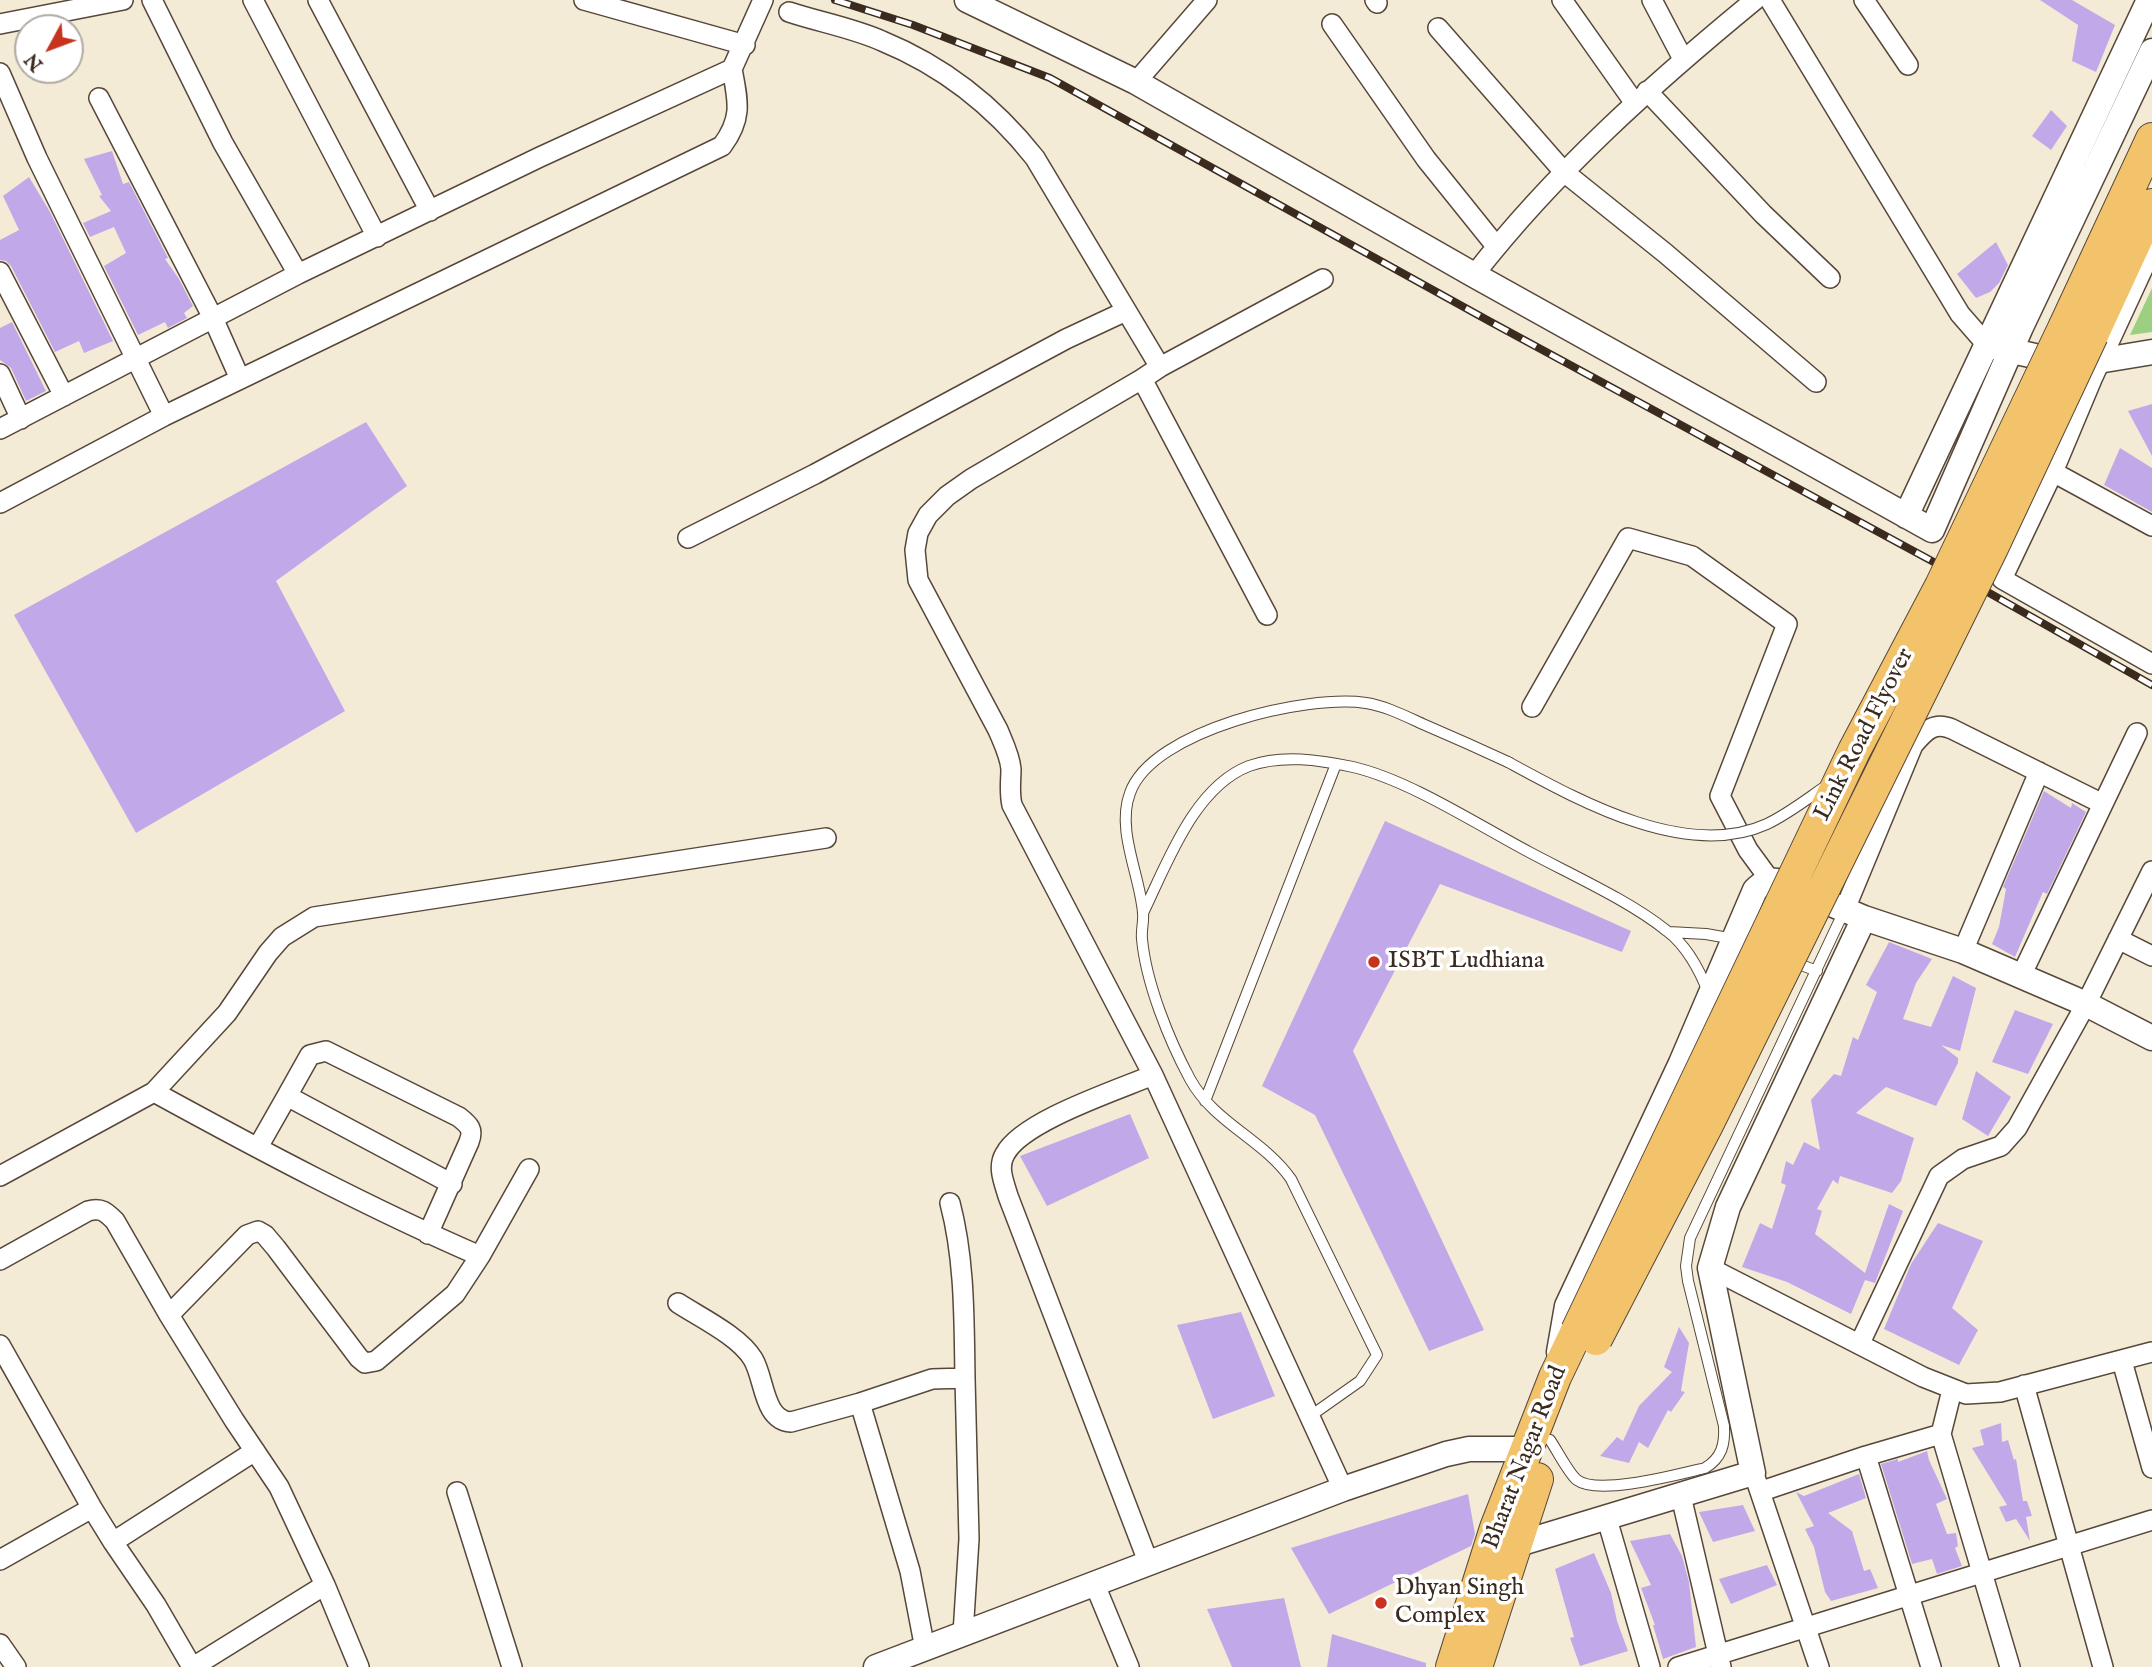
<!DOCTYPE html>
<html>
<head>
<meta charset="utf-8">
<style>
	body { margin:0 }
	#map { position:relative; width:2152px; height:1667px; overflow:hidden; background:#f4ebd6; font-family:"IM FELL English",serif }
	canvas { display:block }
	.north { position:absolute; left:14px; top:14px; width:70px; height:70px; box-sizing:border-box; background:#fff; border:2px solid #b1aaa5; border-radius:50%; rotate:229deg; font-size:19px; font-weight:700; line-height:28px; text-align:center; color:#3b2a1e }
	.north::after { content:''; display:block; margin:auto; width:24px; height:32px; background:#c8321e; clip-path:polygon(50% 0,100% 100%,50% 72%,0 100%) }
</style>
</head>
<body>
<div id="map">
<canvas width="2152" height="1667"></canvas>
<div class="north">N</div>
</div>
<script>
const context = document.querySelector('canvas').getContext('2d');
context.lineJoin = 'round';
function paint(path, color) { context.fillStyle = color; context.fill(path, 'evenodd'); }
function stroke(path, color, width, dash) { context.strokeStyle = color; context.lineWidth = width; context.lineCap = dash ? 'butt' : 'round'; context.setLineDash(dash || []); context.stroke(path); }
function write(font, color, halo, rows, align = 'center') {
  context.font = font + ' "IM FELL English",serif'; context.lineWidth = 7; context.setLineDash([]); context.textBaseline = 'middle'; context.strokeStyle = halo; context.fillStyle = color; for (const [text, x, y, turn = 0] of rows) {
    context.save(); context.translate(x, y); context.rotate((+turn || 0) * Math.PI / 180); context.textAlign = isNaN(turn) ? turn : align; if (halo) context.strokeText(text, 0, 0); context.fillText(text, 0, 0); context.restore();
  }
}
const green = new Path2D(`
	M2152,288V332L2130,335Z`);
const building = new Path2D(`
	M2040,0H2072L2115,25L2096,72L2072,61L2078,25Z
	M2051,110L2067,126L2051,150L2032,136Z
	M112,151L123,184L129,182L168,258L165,259L179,279L193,306L184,313L187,318L168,328L165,322L138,335L104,266L126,253L114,227L90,237L83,223L111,211L99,196L102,195L84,159Z
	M29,177L50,212L113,341L84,353L79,341L55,352L11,266L6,261L0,260V240L19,230L3,196Z
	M1996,242L2008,265L1999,283L1990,292L1976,298L1957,274Z
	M12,322L46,391L26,401L11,368L0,360V328Z
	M2152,404V456L2128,411Z
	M366,422L407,486L276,581L345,711L136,833L14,615Z
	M2120,448L2152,468V512L2104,485Z
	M2044,791L2071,808L2072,803L2086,812L2047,894L2043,892L2015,957L1992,944L1999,927L2006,889L2003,887Z
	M1385,821L1631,931L1622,952L1440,884L1353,1051L1484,1330L1429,1351L1315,1115L1262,1086Z
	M1889,942L1932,959L1916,983L1903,1019L1931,1027L1953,976L1976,988L1960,1051L1941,1045L1958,1058V1063L1936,1106L1886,1087L1856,1113L1914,1138L1901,1181L1892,1193L1840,1176L1838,1184L1833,1180L1817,1209L1822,1211L1815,1234L1865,1273L1889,1204L1903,1211L1875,1283L1865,1280L1851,1314L1787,1282L1742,1267L1760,1223L1772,1229L1786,1185L1781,1183L1786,1161L1793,1165L1804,1142L1820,1150L1811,1100L1834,1074L1841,1076L1853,1037L1858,1040L1877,992L1866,985Z
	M2015,1010L2053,1024L2028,1074L1992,1062Z
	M1976,1071L2011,1097L1988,1136L1962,1119Z
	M1130,1114L1149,1158L1047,1206L1020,1156Z
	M1938,1223L1983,1241L1952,1308L1978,1330L1959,1365L1884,1329L1911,1264Z
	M1241,1312L1275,1396L1213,1419L1177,1325Z
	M1679,1327L1689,1343L1681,1391L1685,1392L1671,1412L1668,1410L1648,1448L1639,1442L1629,1463L1600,1456L1617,1437L1623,1441L1639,1406L1672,1372L1664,1367Z
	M2001,1423L2002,1442L2008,1440L2014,1460L2016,1459L2023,1501H2027L2032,1516L2026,1517L2030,1541L2016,1519L2006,1522L1999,1507L2007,1505L1972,1448L1984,1445L1980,1430Z
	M1927,1451L1929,1460L1947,1499L1936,1504L1947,1534L1956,1533L1958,1546L1955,1548L1962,1566L1937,1574L1932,1559L1912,1564L1881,1464L1898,1459V1462Z
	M1859,1474L1866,1498L1828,1513L1852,1531L1864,1571L1870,1569L1878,1588L1831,1601L1825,1592L1814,1547L1805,1529L1814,1526L1796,1492L1804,1496Z
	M1468,1494L1475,1534L1471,1546L1329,1614L1291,1548Z
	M1743,1505L1755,1531L1713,1542L1699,1512Z
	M1670,1534L1682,1556L1689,1582L1696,1647L1663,1659L1653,1625H1655L1641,1588L1651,1585L1630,1541Z
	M1594,1553L1611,1593L1617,1621L1628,1651L1580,1666L1570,1638L1574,1637L1555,1569Z
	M1767,1565L1777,1585L1731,1604L1719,1579Z
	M1284,1598L1301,1667H1232L1207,1609Z
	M1332,1634L1426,1663V1667H1327Z`);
const service = new Path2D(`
	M1143,913C1167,864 1194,787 1249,766C1282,754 1320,760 1353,767C1409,780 1478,825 1529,852C1572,875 1630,901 1667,931C1686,945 1700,971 1708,992
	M1669,932L1706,934L1734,939
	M1791,961L1817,971
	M1205,1101L1336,764
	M1309,1417L1360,1381L1377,1355L1291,1179C1263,1139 1214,1123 1190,1079C1169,1040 1146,983 1142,939C1141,930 1144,921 1143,913C1140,875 1116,830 1130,793C1152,730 1307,694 1366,703C1386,706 1407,717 1425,725C1453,737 1480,749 1508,762
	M1550,1440C1557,1450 1569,1474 1577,1480C1598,1496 1679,1474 1705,1468C1722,1458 1725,1444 1724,1426L1688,1281L1686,1266L1690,1238L1845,909`);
const minor = new Path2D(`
	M152,0L223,143L298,274
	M253,0L377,237
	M318,0L430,211
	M584,0L745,45
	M1375,0L1377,3
	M1562,0L1634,102
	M1652,0L1683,59
	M1770,0L1960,314L1987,345
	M1864,0L1908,65
	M789,12C819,22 853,28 882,41C943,66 994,106 1035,158L1160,367L1142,379L1267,615
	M0,24L123,0
	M1332,24L1426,159L1496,246
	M1438,28L1564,172L1665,253L1816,382
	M0,73L37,158L164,416
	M1136,82L1207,0
	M1647,91L1763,214L1830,278
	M99,98L213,318L240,379
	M2152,249L2092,379L2053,472L2152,526
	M0,272L64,396
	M1474,275C1555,171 1654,83 1755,0
	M1160,367L1323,279
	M0,374L21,419
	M1142,379L971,479L947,496L928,515L918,533L915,550L918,580L998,730C1003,742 1010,756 1011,769C1011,781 1009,792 1012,805L1153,1075C1118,1090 1022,1121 1005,1154C997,1167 1004,1182 1008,1196L1149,1564
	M0,429L298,274L540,157L732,69L763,0
	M2053,472L2002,579L2152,664
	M0,503L164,416L722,146C743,118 738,101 732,69
	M688,538L815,474L1066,339L1126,311
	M1532,707L1628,538L1692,556L1787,624L1720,796L1748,850L1770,880
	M1845,909L1913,745C1925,731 1934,721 1952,729L2103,804L2137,733
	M2118,939L2152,956
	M1963,951L2039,772
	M2021,976L2103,804
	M1153,1075L1343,1489
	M154,1092C260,1150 369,1208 480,1256
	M287,1096L310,1055L326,1051L459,1117C469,1125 474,1129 469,1142L428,1234
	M258,1147L287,1096L452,1184
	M0,1176L154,1092L227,1013L268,953L282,937L314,917L826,838
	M950,1203C965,1260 964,1320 965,1378
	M0,1260L88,1211C101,1207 106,1212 115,1221L169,1315L234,1420L279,1487L325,1585L359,1667
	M1710,1268L1923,1377L1966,1394L2000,1392L2152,1352
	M678,1303C701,1318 739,1336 753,1359C765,1379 763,1420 791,1422L860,1403
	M169,1315L247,1235L258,1231L265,1235L276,1248L359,1358L365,1363L376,1361L455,1294L480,1256L529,1169
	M1860,1343L1939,1176L1963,1159L2001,1146L2017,1128L2086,1004L2152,871
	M0,1345L92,1508L113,1542L156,1605L192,1667
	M2122,1361L2152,1468
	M2024,1385L2103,1667
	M1941,1434L1952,1390
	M1866,1456L1931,1667
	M1756,1480L1819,1667
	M1762,1491L1866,1456L1941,1434L2010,1667
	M457,1492L512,1667
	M1681,1496L1721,1667
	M1607,1519L1650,1667
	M113,1542L255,1451
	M0,1560L92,1508
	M1095,1585L1129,1667
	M0,1644L16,1667
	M925,1649L910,1571L860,1403L932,1379L965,1378L969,1539L963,1634
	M193,1667L325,1585
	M1678,1667L2152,1520`);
const tertiary = new Path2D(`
	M967,0L1136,82L1474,275L1932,530L2021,327L2152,51
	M1995,347L2074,365L2152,352
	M1906,516L2149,0
	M1559,1352L1567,1306L1681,1063L1755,890C1762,883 1767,880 1777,881L1864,918L1963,951L2086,1004L2152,1038
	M1515,1545L1753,1473L1710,1268L1728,1207L1864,918
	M876,1667L1343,1489L1446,1454L1469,1449H1528`);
const primary = new Path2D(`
	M2065,326L2152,139
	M2092,335L2152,205
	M1452,1667L1496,1528L1555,1377L1577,1331
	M1476,1667L1537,1479`);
const rail = new Path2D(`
	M835,0L913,25L1050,78L1489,321L1954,573L2152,685`);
const serviceBridge = new Path2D(`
	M1508,762C1578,800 1686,861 1767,824C1788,814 1807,799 1826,786`);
const primaryBridge = new Path2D(`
	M1577,1331L1854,751L1941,586L2065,326
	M1596,1339L1707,1125L1991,550L2092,335`);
const markers = [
	[1374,962,7,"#c8321e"],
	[1381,1603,7,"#c8321e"]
];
const streetNames = [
	["Link Road Flyover",1865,735,-63],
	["Bharat Nagar Road",1526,1458,-69]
];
const poiNames = [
	["ISBT Ludhiana",1388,962],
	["Dhyan Singh",1395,1589],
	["Complex",1395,1617]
];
paint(green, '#9ccf7f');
paint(building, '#c1a9e9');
stroke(service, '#57473a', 12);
stroke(minor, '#57473a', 22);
stroke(tertiary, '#57473a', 27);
stroke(primary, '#57473a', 34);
stroke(service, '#fff', 10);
stroke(minor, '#fff', 19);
stroke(tertiary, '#fff', 24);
stroke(primary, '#f2c36a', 32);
stroke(rail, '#3b2a1e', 8);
stroke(rail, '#fff', 5, [16]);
stroke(serviceBridge, '#57473a', 12, []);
stroke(primaryBridge, '#57473a', 34, []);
stroke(serviceBridge, '#fff', 10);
stroke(primaryBridge, '#f2c36a', 32);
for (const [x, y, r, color] of markers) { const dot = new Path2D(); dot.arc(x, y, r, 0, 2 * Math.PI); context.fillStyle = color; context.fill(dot); stroke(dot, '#fff', 2.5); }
write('24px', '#3b2a1e', '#fff', streetNames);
write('24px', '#3b2a1e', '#fff', poiNames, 'left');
</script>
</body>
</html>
